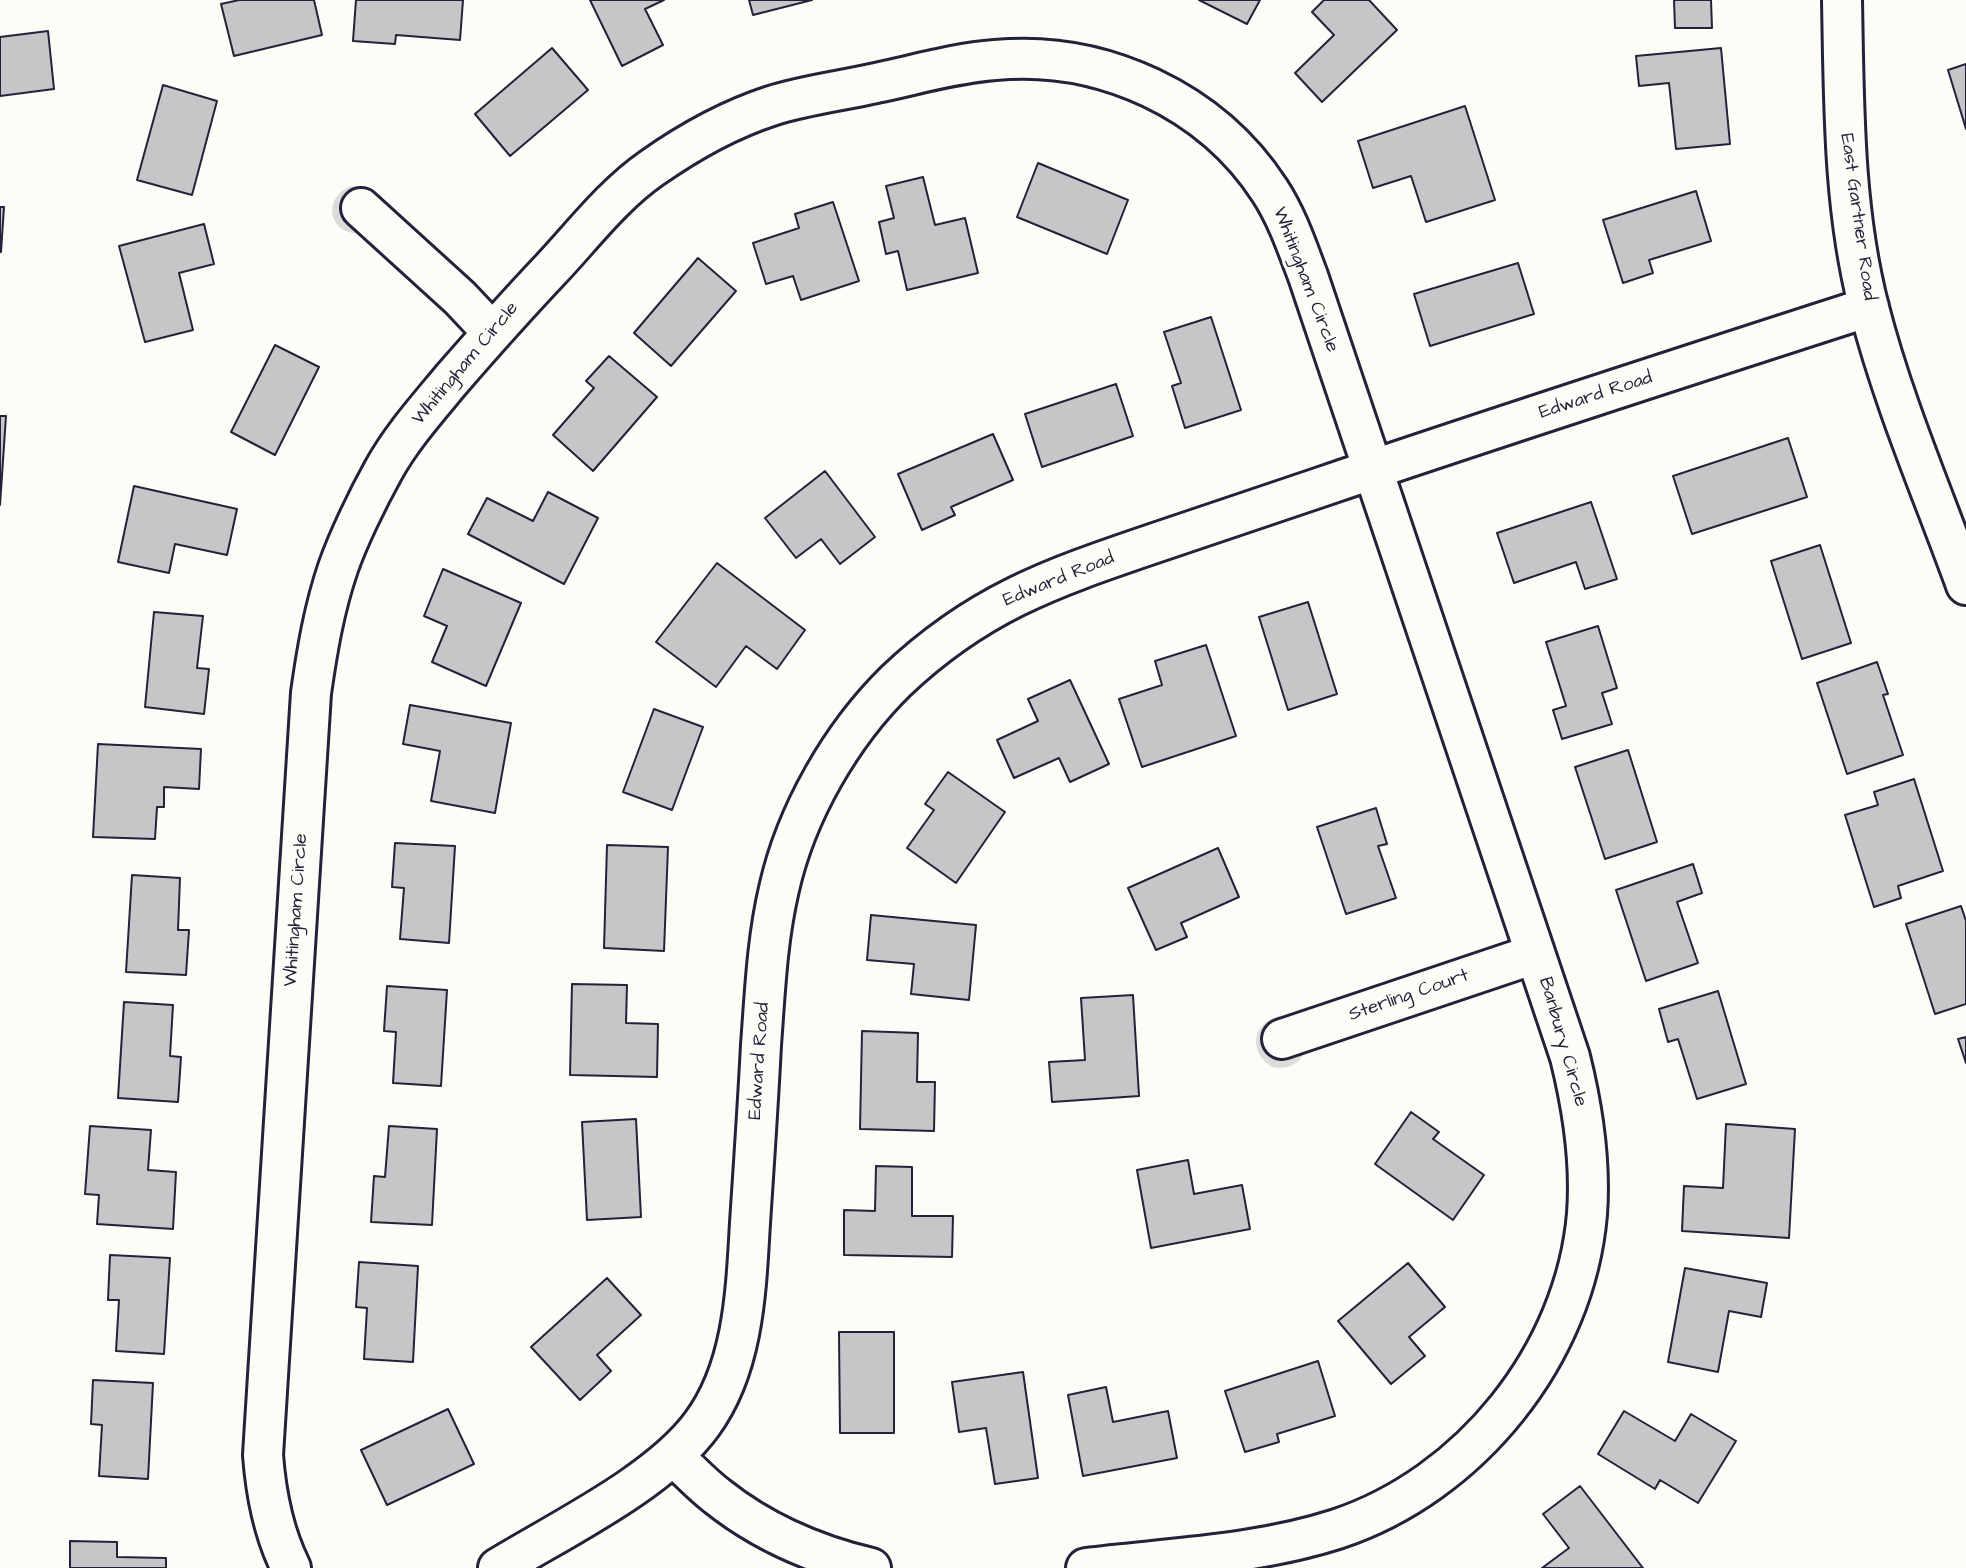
<!DOCTYPE html>
<html>
<head>
<meta charset="utf-8">
<style>
	body { margin:0 }
	canvas { display:block; background:#fdfcf7 }
</style>
</head>
<body>
<canvas width="1966" height="1568"></canvas>
<script>
const context = document.querySelector('canvas').getContext('2d');
context.lineJoin = 'round';
function paint(path, color) { context.fillStyle = color; context.fill(path, 'evenodd'); }
function stroke(path, color, width, dash) { context.strokeStyle = color; context.lineWidth = width; context.lineCap = dash ? 'butt' : 'round'; context.setLineDash(dash || []); context.stroke(path); }
function write(font, color, halo, rows, align = 'center') {
  context.font = font + ' "Architects Daughter",sans-serif'; context.lineWidth = 6; context.setLineDash([]); context.textBaseline = 'middle'; context.strokeStyle = halo; context.fillStyle = color; for (const [text, x, y, turn = 0] of rows) {
    context.save(); context.translate(x, y); context.rotate((+turn || 0) * Math.PI / 180); context.textAlign = isNaN(turn) ? turn : align; if (halo) context.strokeText(text, 0, 0); context.fillText(text, 0, 0); context.restore();
  }
}
const green = new Path2D(`
	M351,186L367,189L373,194L361,233C329,236 321,198 351,186Z
	M1278,1016L1293,1020L1307,1048C1300,1064 1289,1070 1272,1067C1249,1053 1251,1024 1278,1016Z`);
const building = new Path2D(`
	M239,0H314L322,35L234,56L221,4Z
	M356,0H463L460,40L396,35L395,44L353,41Z
	M590,0H664L645,9L663,45L622,66Z
	M749,0H812L753,15Z
	M1199,0H1260L1247,24Z
	M1324,0H1369L1397,30L1322,102L1295,73L1334,35L1312,12Z
	M1674,0H1711L1712,28H1675Z
	M48,31L54,89L0,96V37Z
	M552,48L588,90L510,156L475,114Z
	M1721,48L1730,144L1676,149L1669,83L1639,86L1636,56Z
	M1966,64V129L1948,70Z
	M163,85L217,101L192,195L137,180Z
	M1465,106L1495,200L1426,222L1411,176L1373,188L1358,141Z
	M1038,163L1128,200L1107,254L1017,217Z
	M923,177L935,225L965,218L978,273L907,290L898,251L886,254L879,222L894,218L886,186Z
	M1696,191L1711,241L1649,260L1653,273L1623,283L1603,220Z
	M833,202L859,281L801,300L793,276L766,284L753,243L799,228L795,214Z
	M0,207H4L1,252H0Z
	M204,224L214,264L179,273L193,330L145,342L119,246Z
	M698,258L736,291L671,366L634,333Z
	M1518,263L1534,314L1430,346L1414,294Z
	M1211,317L1241,410L1185,428L1172,386L1181,383L1164,332Z
	M275,345L319,367L275,455L231,432Z
	M609,356L657,397L593,471L553,435L594,388L586,381Z
	M1116,384L1133,436L1042,467L1025,414Z
	M0,416H6L0,505Z
	M993,434L1013,480L951,507L955,515L922,530L898,474Z
	M1788,438L1807,497L1692,534L1673,476Z
	M825,471L875,537L840,564L821,539L796,558L765,518Z
	M134,486L237,509L227,555L175,544L169,573L118,562Z
	M548,492L598,518L564,584L468,534L487,498L533,521Z
	M1591,502L1617,579L1585,589L1576,562L1514,583L1497,533Z
	M1820,545L1851,643L1802,659L1771,561Z
	M717,563L805,630L777,669L746,646L716,687L656,642Z
	M443,569L521,603L486,686L432,662L447,626L424,616Z
	M1308,602L1337,694L1288,710L1259,617Z
	M154,612L203,616L197,668L209,669L204,714L145,707Z
	M1598,626L1617,688L1602,693L1612,724L1562,739L1553,710L1566,706L1546,642Z
	M1206,645L1236,736L1142,767L1119,699L1162,685L1155,661Z
	M1877,662L1888,694L1883,695L1903,755L1847,774L1817,683Z
	M1070,680L1109,764L1070,782L1059,758L1014,778L997,740L1038,721L1028,699Z
	M410,705L511,723L495,813L431,801L440,751L403,744Z
	M654,709L703,727L672,810L623,792Z
	M98,744L201,749L199,789L164,787V807H157L155,839L93,837Z
	M1628,750L1657,842L1605,859L1575,767Z
	M948,772L1005,812L956,883L907,848L934,810L925,804Z
	M1914,779L1943,871L1898,886L1901,898L1874,907L1845,815L1878,805L1874,792Z
	M1376,808L1387,844L1378,846L1396,898L1346,914L1317,827Z
	M395,843L455,846L449,943L400,939L404,888L392,887Z
	M607,845L668,847L664,951L604,948Z
	M1218,848L1239,897L1181,923L1187,937L1156,950L1128,888Z
	M1693,864L1702,893L1677,902L1698,963L1646,981L1616,890Z
	M132,875L180,878L178,930H189L186,975L126,972Z
	M1961,906L1966,921V1004L1935,1014L1906,924Z
	M871,915L976,925L969,1000L911,994L914,964L867,960Z
	M572,984L627,985L626,1023L658,1024L657,1077L570,1075Z
	M387,986L447,990L441,1086L393,1083L396,1032L384,1031Z
	M1718,991L1746,1084L1697,1099L1678,1039L1668,1042L1659,1009Z
	M1133,995L1139,1096L1052,1102L1049,1062L1085,1060L1081,998Z
	M124,1002L173,1005L170,1056L181,1057L178,1102L118,1098Z
	M862,1031L918,1033L917,1082H935L934,1131L860,1129Z
	M1966,1037V1063L1958,1039Z
	M1411,1112L1439,1132L1433,1139L1484,1175L1453,1220L1375,1164Z
	M636,1119L641,1217L587,1220L582,1122Z
	M1726,1124L1795,1129L1789,1238L1682,1231L1684,1186L1723,1188Z
	M90,1126L151,1130L148,1170L176,1172L173,1229L97,1224L99,1195L85,1194Z
	M389,1126L437,1129L432,1225L371,1222L374,1176L385,1177Z
	M1188,1160L1194,1194L1242,1185L1250,1229L1151,1248L1137,1170Z
	M876,1166L912,1167V1216H953L952,1257L844,1255V1210L875,1211Z
	M110,1255L170,1258L164,1354L116,1351L119,1300H108Z
	M359,1262L418,1266L413,1362L364,1359L367,1308L356,1307Z
	M1408,1263L1445,1307L1409,1337L1425,1356L1391,1384L1338,1321Z
	M1685,1268L1767,1283L1761,1317L1729,1311L1718,1372L1668,1362Z
	M607,1278L641,1315L597,1355L611,1371L580,1400L531,1347Z
	M839,1332H894V1433H840Z
	M1318,1361L1335,1416L1277,1434L1279,1442L1245,1452L1225,1391Z
	M1023,1372L1038,1478L995,1484L986,1428L959,1432L952,1382Z
	M93,1380L153,1383L148,1479L99,1476L102,1425L91,1424Z
	M1106,1387L1113,1422L1168,1411L1177,1458L1083,1476L1068,1395Z
	M448,1409L474,1464L387,1505L361,1450Z
	M1624,1411L1675,1441L1691,1414L1736,1441L1698,1503L1660,1480L1655,1489L1598,1454Z
	M1580,1486L1643,1568H1542L1569,1548L1543,1514Z
	M70,1541L117,1542V1557L166,1558V1568H70Z`);
const minor = new Path2D(`
	M1842,0C1844,103 1843,208 1869,308C1893,402 1933,494 1966,585
	M361,208L460,298L492,332
	M1282,1039L1535,954
	M673,1456C688,1469 701,1484 717,1496C762,1532 816,1555 871,1568
	M291,1568C273,1532 266,1495 263,1455L311,693C317,651 324,609 338,568C348,539 368,498 383,471C401,438 427,409 451,380C484,342 517,305 551,269C583,235 613,195 652,168C689,142 728,120 771,106C805,95 841,91 876,83C915,75 955,63 995,60C1102,50 1211,100 1270,191C1287,217 1297,247 1308,276L1570,1057C1583,1109 1591,1160 1587,1214C1575,1355 1470,1485 1337,1529C1257,1555 1169,1558 1086,1568
	M498,1568C560,1530 660,1482 702,1424C744,1367 746,1290 750,1223C754,1163 758,1104 761,1045C765,992 767,940 779,889C796,813 841,735 896,681C977,604 1049,579 1152,544C1208,525 1265,506 1321,487C1503,425 1686,366 1869,307`);
const streetNames = [
	["East Gartner Road",1857,217,82],
	["Whitingham Circle",1305,280,69],
	["Whitingham Circle",466,364,-50],
	["Edward Road",1596,396,-18],
	["Edward Road",1059,580,-22],
	["Whitingham Circle",297,910,-86],
	["Sterling Court",1409,996,-19],
	["Banbury Circle",1562,1042,74],
	["Edward Road",760,1061,-86]
];
paint(green, '#dddcdb');
paint(building, '#c6c6c8');
stroke(building, '#22223b', 2);
stroke(minor, '#22223b', 44);
stroke(minor, '#fdfcf7', 38);
write('19px', '#22223b', '#fdfcf7', streetNames);
</script>
</body>
</html>
